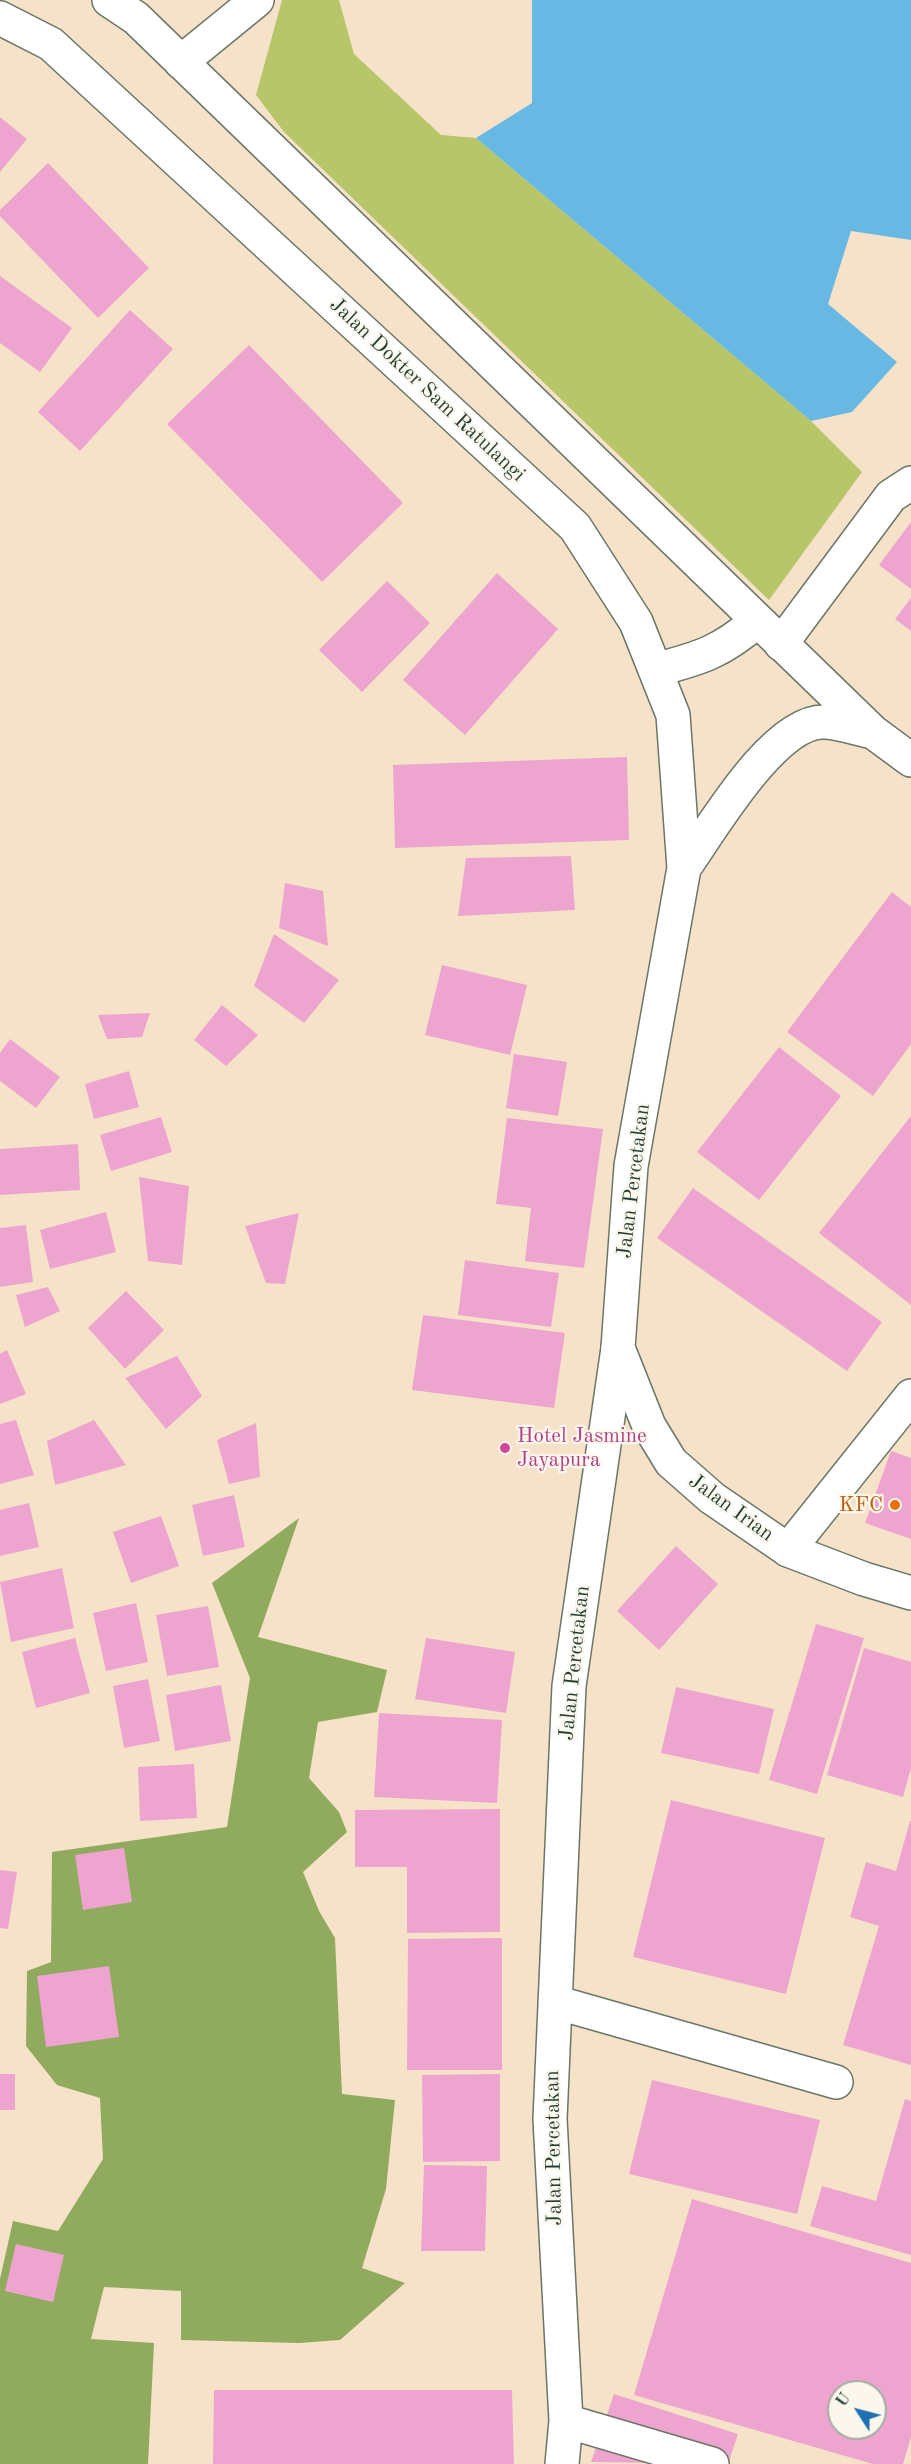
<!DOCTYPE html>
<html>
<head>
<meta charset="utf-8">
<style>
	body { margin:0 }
	#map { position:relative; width:911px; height:2464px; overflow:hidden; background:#f6e2c9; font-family:"Old Standard TT",serif }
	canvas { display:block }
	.north { position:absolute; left:827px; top:2380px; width:60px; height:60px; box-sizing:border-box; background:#fbf7ec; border:2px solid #a3ada2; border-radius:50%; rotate:306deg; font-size:16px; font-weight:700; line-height:24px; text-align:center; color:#1f3d34 }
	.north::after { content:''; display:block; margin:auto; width:21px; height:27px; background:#1f6fb2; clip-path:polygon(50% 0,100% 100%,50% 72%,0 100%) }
</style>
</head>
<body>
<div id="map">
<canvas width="911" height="2464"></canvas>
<div class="north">U</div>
</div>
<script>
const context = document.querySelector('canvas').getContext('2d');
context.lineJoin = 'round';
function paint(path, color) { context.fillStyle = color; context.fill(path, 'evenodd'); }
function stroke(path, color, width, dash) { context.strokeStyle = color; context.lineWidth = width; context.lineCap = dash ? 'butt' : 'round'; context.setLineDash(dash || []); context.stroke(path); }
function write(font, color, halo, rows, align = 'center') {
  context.font = font + ' "Old Standard TT",serif'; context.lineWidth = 4.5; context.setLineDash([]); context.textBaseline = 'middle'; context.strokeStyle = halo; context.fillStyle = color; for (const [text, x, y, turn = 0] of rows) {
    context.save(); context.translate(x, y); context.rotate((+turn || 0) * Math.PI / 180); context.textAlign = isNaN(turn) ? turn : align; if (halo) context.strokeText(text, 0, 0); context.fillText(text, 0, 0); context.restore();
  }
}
const green = new Path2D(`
	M282,0H339L354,54L441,135L476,138L811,421L862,472L769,600L284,132L256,95Z`);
const forest = new Path2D(`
	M299,1518L258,1637L387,1670L377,1712L318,1722L309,1778L339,1812L347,1832L303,1872L319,1911L335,1938L342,2094L395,2100L386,2189L362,2268L405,2283L340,2340L299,2343L181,2340V2291L104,2287L91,2339L154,2343L148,2464H0V2279L13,2221L58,2231L103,2159L100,2098L57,2085L26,2046L27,1971L51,1962L52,1852L227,1827L250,1678L212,1583Z`);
const water = new Path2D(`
	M532,0H911V240L851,231L828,304L897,362L852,412L811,421L476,138L532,103Z`);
const building = new Path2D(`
	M0,117L27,139L0,172Z
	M48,163L149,268L98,318L0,216V210Z
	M0,276L72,328L40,372L0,343Z
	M130,310L173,349L80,451L38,412Z
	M249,345L403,503L322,582L167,424Z
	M911,522V589L879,565Z
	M497,573L558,629L465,735L403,680Z
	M387,581L430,623L362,692L319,650Z
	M911,598V631L895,619Z
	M627,757L629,840L395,848L393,765Z
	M571,856L575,910L458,916L466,858Z
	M285,883L323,891L328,946L279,928Z
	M892,892L911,907V1044L873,1096L787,1032Z
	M274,934L339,980L304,1023L254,986Z
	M442,965L527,985L510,1055L425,1035Z
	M222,1005L258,1035L226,1066L194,1040Z
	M150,1013L142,1037L107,1039L98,1015Z
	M10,1039L60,1077L36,1108L0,1081V1053Z
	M779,1047L841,1096L759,1200L697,1152Z
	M514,1054L567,1062L558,1116L506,1108Z
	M129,1071L139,1107L94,1119L85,1084Z
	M911,1116V1305L819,1233Z
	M161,1117L172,1152L111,1171L100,1135Z
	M507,1118L603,1129L584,1268L525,1261L531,1208L496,1204Z
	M78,1144L80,1190L0,1195V1149Z
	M139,1177L189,1186L182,1265L148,1261Z
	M693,1188L882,1322L847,1371L657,1238Z
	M106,1212L116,1252L50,1269L40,1230Z
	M299,1213L285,1284L266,1283L245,1226Z
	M26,1225L33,1282L0,1287V1228Z
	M465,1260L559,1273L551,1327L458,1315Z
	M48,1287L60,1311L25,1327L16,1295Z
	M126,1291L164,1330L125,1369L88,1328Z
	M423,1315L565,1333L554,1408L412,1390Z
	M7,1350L26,1394L0,1404V1354Z
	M177,1356L202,1396L166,1429L125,1378Z
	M16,1420L34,1475L0,1484V1424Z
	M94,1420L126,1465L55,1485L47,1441Z
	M256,1423L260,1477L229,1484L217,1440Z
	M891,1451L911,1458V1539L865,1523Z
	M234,1495L245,1547L203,1556L192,1505Z
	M29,1503L39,1547L0,1556V1510Z
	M161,1516L179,1566L131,1583L113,1532Z
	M676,1546L718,1584L659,1650L617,1611Z
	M62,1568L74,1628L11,1642L0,1582Z
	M136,1603L148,1662L106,1671L93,1613Z
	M208,1606L219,1667L167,1676L156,1615Z
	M816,1624L864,1638L817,1794L769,1780Z
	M75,1638L90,1693L36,1708L22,1652Z
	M426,1638L515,1652L506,1713L415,1699Z
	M864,1648L911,1662V1768L903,1797L827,1775Z
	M148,1679L160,1741L124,1748L113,1686Z
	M221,1685L231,1741L175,1751L166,1695Z
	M676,1687L774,1709L759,1774L661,1753Z
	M379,1713L502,1720L497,1803L374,1797Z
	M194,1764L197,1818L140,1821L138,1767Z
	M671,1800L825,1838L786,1994L633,1957Z
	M500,1809V1932L407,1933V1867H355V1810Z
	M910,1821H911V2065L843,2045L879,1926L850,1917L866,1862L896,1871Z
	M124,1848L132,1902L83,1910L75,1855Z
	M0,1870L17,1872L8,1929L0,1928Z
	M502,1938V2070H407L408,1939Z
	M109,1966L119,2037L46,2047L37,1976Z
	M0,2074H15V2110H0Z
	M500,2074V2161L423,2162L422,2075Z
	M652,2080L820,2120L797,2214L629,2174Z
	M905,2099L911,2101V2255L810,2226L822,2186L876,2201Z
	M424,2165L487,2166L485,2251H421Z
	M692,2199L911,2263V2437L903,2464H873L634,2395ZM839,2392H875V2428H839Z
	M16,2244L64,2255L53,2302L5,2291Z
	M214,2390H512L514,2464H213Z
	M614,2394L738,2434L728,2464L591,2462Z`);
const minor = new Path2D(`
	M181,62L257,0
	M781,644L891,496L911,483
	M788,1550L911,1396
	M555,2002L836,2082
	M566,2421L712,2464
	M562,2464L566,2421L550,2119L569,1686L618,1348`);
const major = new Path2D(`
	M109,0L136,18L873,732L911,760
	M0,18L51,44L575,527L636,622L673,715L684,868L631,1166L618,1348L649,1426L671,1462L712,1498L788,1550L864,1579L911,1593
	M655,670C701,658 721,652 757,621
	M684,868C711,830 773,722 823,722C839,722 858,729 873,732`);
const markers = [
	[505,1448,6,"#d1479c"],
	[895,1505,6,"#e8710a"]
];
const streetNames = [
	["Jalan Dokter Sam Ratulangi",427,390,43],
	["Jalan Percetakan",634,1181,-83],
	["Jalan Irian",731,1508,36],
	["Jalan Percetakan",575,1663,-84],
	["Jalan Percetakan",554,2148,-91]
];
const hotelNames = [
	["Hotel Jasmine",517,1436],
	["Jayapura",517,1460]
];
const foodNames = [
	["KFC",883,1505]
];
paint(green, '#b6c669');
paint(forest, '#90ab5d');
paint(water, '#67b8e2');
paint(building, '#eda5d0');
stroke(minor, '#6a7768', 36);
stroke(major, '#6a7768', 36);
stroke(minor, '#fff', 33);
stroke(major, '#fff', 33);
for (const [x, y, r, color] of markers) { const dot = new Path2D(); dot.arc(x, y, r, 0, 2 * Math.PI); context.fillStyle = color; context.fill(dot); stroke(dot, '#fbf7ec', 2); }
write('21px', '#1f3d34', '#fbf7ec', streetNames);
write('21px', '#b23c85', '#fbf7ec', hotelNames, 'left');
write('21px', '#c56008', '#fbf7ec', foodNames, 'right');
</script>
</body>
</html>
